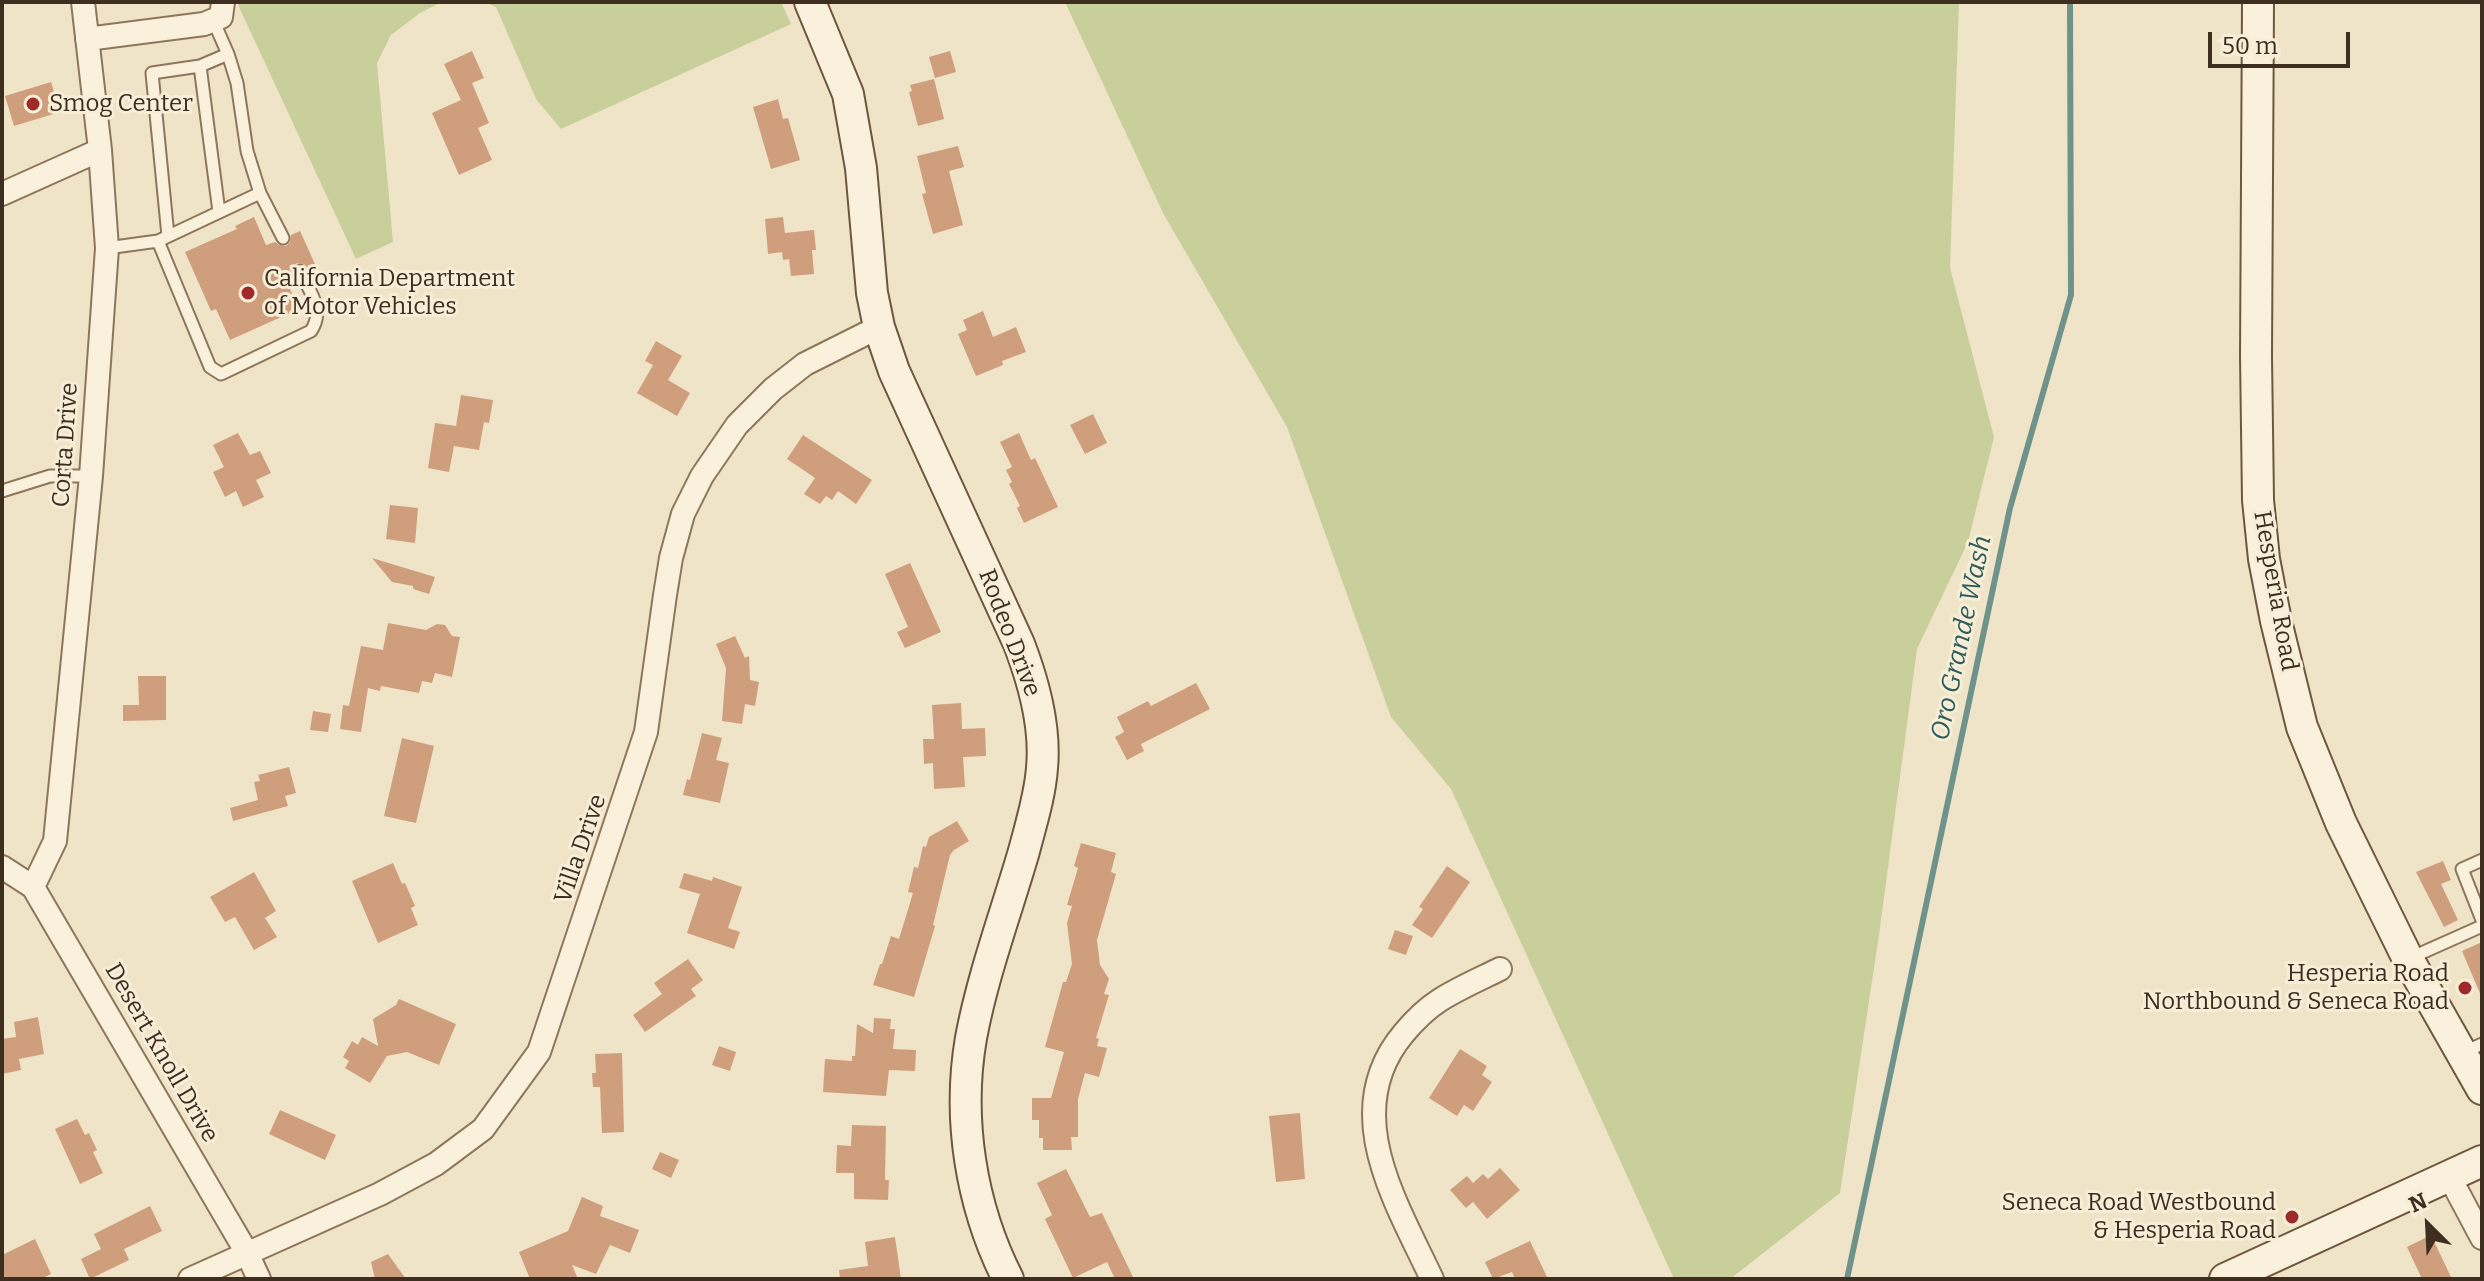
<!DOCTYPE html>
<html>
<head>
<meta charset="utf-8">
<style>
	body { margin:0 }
	#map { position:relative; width:2484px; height:1281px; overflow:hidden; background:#f0e4c8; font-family:Bitter,serif }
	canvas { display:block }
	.frame { position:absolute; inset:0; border:4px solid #3d2e20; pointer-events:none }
	.north { position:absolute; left:2388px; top:1185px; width:80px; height:80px; -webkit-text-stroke:6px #f7eed8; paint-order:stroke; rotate:336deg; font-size:22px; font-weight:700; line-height:32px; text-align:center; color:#3d2e20 }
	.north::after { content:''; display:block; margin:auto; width:28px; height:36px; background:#3d2e20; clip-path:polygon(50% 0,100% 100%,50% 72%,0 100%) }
	.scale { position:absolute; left:2208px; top:32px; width:142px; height:36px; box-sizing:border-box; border:4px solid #3d2e20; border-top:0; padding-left:10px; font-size:24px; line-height:28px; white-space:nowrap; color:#3d2e20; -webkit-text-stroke:6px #f7eed8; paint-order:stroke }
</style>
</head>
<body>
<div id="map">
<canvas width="2484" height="1281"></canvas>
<div class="frame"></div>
<div class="north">N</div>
<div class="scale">50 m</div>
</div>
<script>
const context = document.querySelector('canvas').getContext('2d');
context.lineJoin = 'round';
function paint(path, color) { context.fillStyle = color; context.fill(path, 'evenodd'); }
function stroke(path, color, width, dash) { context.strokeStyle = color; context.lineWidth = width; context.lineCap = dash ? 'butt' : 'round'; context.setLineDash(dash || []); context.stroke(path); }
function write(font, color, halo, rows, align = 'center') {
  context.font = font + ' Bitter,serif'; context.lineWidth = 6; context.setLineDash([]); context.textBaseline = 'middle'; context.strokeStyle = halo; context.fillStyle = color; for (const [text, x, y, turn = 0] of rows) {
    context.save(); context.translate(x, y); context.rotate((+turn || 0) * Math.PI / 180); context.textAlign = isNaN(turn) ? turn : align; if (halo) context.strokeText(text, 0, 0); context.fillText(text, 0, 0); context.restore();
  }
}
const green = new Path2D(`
	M239,2H442L420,13L391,35L377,63L393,242L356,259L239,7Z
	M485,2H781L791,24L561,129L536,99L496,7Z
	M1065,2H1959L1950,268L1994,437L1968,542L1917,649L1879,935L1840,1193L1730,1279H1674L1451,789L1391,717L1287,427L1163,213Z`);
const stream = new Path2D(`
	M1847,1279L2010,508L2071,295L2070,2`);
const building = new Path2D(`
	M472,51L484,78L472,83L489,123L478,128L492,160L459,175L432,113L461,100L444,64Z
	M950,51L956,72L935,78L929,57Z
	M934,79L944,119L918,126L909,92L912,91L910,85Z
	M51,82L60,112L14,126L5,96Z
	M778,99L783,119L788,118L800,160L771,169L753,107Z
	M958,146L964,167L949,171L963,225L933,234L922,194L926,193L917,156Z
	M254,217L266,245L275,242L279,245L286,246L290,242L291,235L300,231L315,264L308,268L304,264L297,263L293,267L292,274L285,278L299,309L230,340L216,309L211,311L185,252L237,229L235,226Z
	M783,217L785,233L814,230L816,250H812L814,274L791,276L789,259L783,260L782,252L768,254L765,219Z
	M983,311L993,337L1016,327L1026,352L1002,361L1003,365L976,376L958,334L967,330L963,320Z
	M656,341L682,356L668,380L690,393L677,416L637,393L653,365L645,361Z
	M461,395L493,400L489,423L484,422L479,450L454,446L449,472L428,468L435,423L456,426Z
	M1093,414L1107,443L1085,454L1070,425Z
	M238,433L250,455L260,451L271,473L256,480L264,497L243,507L236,491L225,497L213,472L224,467L213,445Z
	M1019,433L1031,460L1035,458L1058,507L1024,523L1017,508L1020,506L1009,484L1012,482L1006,470L1012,467L1000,442Z
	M803,435L872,480L856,504L838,491L832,500L826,496L820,504L804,494L815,478L787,459Z
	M390,505L418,508L415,543L386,539Z
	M372,558L435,577L429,594L413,589V586L392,582Z
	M910,563L941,632L905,648L897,632L908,627L885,574Z
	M388,623L426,630L437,624L445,625L452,636L460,637L452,677L435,673L432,683L422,681L419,693L381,686L380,691L368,688L361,732L340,729L343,705L349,706L361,646L383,650Z
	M735,636L745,658L749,656L750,680L759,682L755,706L745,704L742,724L722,721L726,668L716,644Z
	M138,676H166V720L123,721V705H139Z
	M1196,683L1210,709L1141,744L1144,751L1127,760L1115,737L1124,732L1117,717L1148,701L1151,706Z
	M961,703L962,729L985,728L986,756L963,757L965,787L934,789L933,763L924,764L923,739H934L932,705Z
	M313,711L331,714L328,732L310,730Z
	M702,733L722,738L716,760L729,763L720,803L683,795L687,779L690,780Z
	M402,738L434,746L416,823L384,816Z
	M289,767L296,793L285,796L288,806L233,821L230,808L258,800L254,782L260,781L258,775Z
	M957,821L969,841L954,850L950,855L933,925L935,926L914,997L873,985L880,964H882L891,936L899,939L913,893L908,892L914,867L918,868L923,846L926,847L929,837Z
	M1081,843L1116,853L1111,872L1116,874L1097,940L1100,965L1109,979L1104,994L1109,995L1096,1038L1099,1039L1097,1046L1107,1048L1099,1077L1085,1073L1078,1099V1137H1071L1072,1150H1043V1138H1039V1120H1032V1098H1051L1064,1052L1045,1047L1063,982H1066L1072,964L1067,923L1072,906L1067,905L1078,868L1074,866Z
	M2443,861L2451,880L2441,884L2458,920L2444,927L2416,872Z
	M393,863L402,884L405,883L415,906L411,908L418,925L378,943L352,881Z
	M1447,866L1470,882L1432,938L1412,925L1423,909L1419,907Z
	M254,872L276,911L265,918L277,937L254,950L235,917L225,922L210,897Z
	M684,873L712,881L713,877L742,887L728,928L740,932L734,949L687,933L700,894L679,888Z
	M1395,930L1413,936L1406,955L1388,949Z
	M2482,942V998L2462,951Z
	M688,959L703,980L691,989L696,996L645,1032L633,1015L662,994L654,983Z
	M399,999L456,1024L439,1065L407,1052L387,1056L370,1083L345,1068L349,1061L343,1057L352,1041L358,1045L362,1037L378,1046L373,1019L396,1005Z
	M38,1017L44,1054L19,1059L21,1070L2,1074V1039L16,1037L14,1022Z
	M874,1018L891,1019L890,1029H895L893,1049L916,1050L915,1071L889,1070L886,1096L823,1092L825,1059L852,1061V1056H855L857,1024L873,1033Z
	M719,1046L736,1052L730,1071L712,1065Z
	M1460,1049L1487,1066L1482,1075L1492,1082L1473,1111L1464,1105L1457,1116L1429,1098Z
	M622,1053L624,1132L602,1133L600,1087H593L592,1073H596L595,1054Z
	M280,1110L336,1135L325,1160L269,1134Z
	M1300,1113L1305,1179L1276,1182L1269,1116Z
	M77,1119L85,1135L89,1133L97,1150L93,1152L103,1173L80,1184L55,1129Z
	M852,1125L886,1126L885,1180H889L888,1200L854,1199V1173H836L837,1145L851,1146Z
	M660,1152L679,1160L671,1178L652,1169Z
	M1500,1168L1520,1190L1487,1219L1473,1202L1466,1208L1450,1190L1467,1176L1473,1183L1483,1174L1488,1179Z
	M1066,1169L1090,1217L1102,1213L1134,1279H1115L1107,1262L1073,1278L1045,1219L1052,1215L1037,1183Z
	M582,1197L603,1206L600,1216L639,1230L630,1253L610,1245L596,1274L572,1265L578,1279H530L519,1252L568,1231Z
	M150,1206L162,1231L124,1249L129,1260L90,1279L81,1259L101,1249L94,1234Z
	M2431,1235L2452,1279H2422L2407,1247Z
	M895,1237L901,1279H840L839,1270L868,1266L865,1242Z
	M35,1239L51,1274L41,1279H2V1255Z
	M1530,1241L1548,1279H1515L1512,1272L1493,1279L1485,1262Z
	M388,1254L406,1279H375L371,1262Z`);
const lane = new Path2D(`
	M213,20L228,54L237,83L247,151L260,193L283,238
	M200,66L219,212
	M168,236L152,73L200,66L228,54
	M158,241L210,367L221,374L311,331C325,310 310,292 300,271
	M107,248L158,241L260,193
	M2,491L50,476H91
	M2482,860L2462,869L2482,920
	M2408,959L2482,926
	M2462,1053L2482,1044`);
const street = new Path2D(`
	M87,39L204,24L221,17L223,2
	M2,194L100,150
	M2,867L33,887L247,1253L259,1279
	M33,887L55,841L91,476L107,248L100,150L83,2
	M2449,1176L2482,1238
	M190,1279L380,1194L436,1164L483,1129L539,1052L646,732L665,595L671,558L683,514L702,476L737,425L773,389L805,364L879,327
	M1432,1279C1396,1202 1338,1111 1404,1033C1414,1021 1426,1009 1440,1000C1459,988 1480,979 1500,969`);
const secondary = new Path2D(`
	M810,2L848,94L861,168L872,293L879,327L894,371L1019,644C1034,683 1046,726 1042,768C1040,796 1031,824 1024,851C1006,913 983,974 971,1038C957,1119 971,1206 1008,1279
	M2258,2L2256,356L2258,500L2264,559L2276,621L2302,727L2341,823L2408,959L2482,1089
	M2225,1279L2482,1161`);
const markers = [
	[33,104,8,"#9e2a2b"],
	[248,293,8,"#9e2a2b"],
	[2465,988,8,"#9e2a2b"],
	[2292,1217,8,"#9e2a2b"]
];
const poiNames = [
	["Smog Center",49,104],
	["California Department",264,279],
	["of Motor Vehicles",264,307],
	["Hesperia Road",2449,974,"right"],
	["Northbound & Seneca Road",2449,1002,"right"],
	["Seneca Road Westbound",2276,1203,"right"],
	["& Hesperia Road",2276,1231,"right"]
];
const streetNames = [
	["Corta Drive",66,445,-86],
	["Hesperia Road",2275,591,80],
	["Rodeo Drive",1009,633,69],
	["Villa Drive",581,849,-71],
	["Desert Knoll Drive",161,1053,60]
];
const waterNames = [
	["Oro Grande Wash",1962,638,-78]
];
paint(green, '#c9cf9b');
stroke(stream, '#6f938a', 6);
paint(building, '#cf9f7d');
stroke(lane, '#8d765c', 15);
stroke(street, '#8d765c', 26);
stroke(secondary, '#6f573f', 34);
stroke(lane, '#faf1dc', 11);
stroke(street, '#faf1dc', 22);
stroke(secondary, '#faf1dc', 30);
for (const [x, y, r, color] of markers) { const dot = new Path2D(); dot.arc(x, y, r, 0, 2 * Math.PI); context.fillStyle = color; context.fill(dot); stroke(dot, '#f7eed8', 3); }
write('24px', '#3d2e20', '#f7eed8', poiNames, 'left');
write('24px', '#3d2e20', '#f7eed8', streetNames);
write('italic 26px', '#2f5d5a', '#f7eed8', waterNames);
</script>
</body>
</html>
